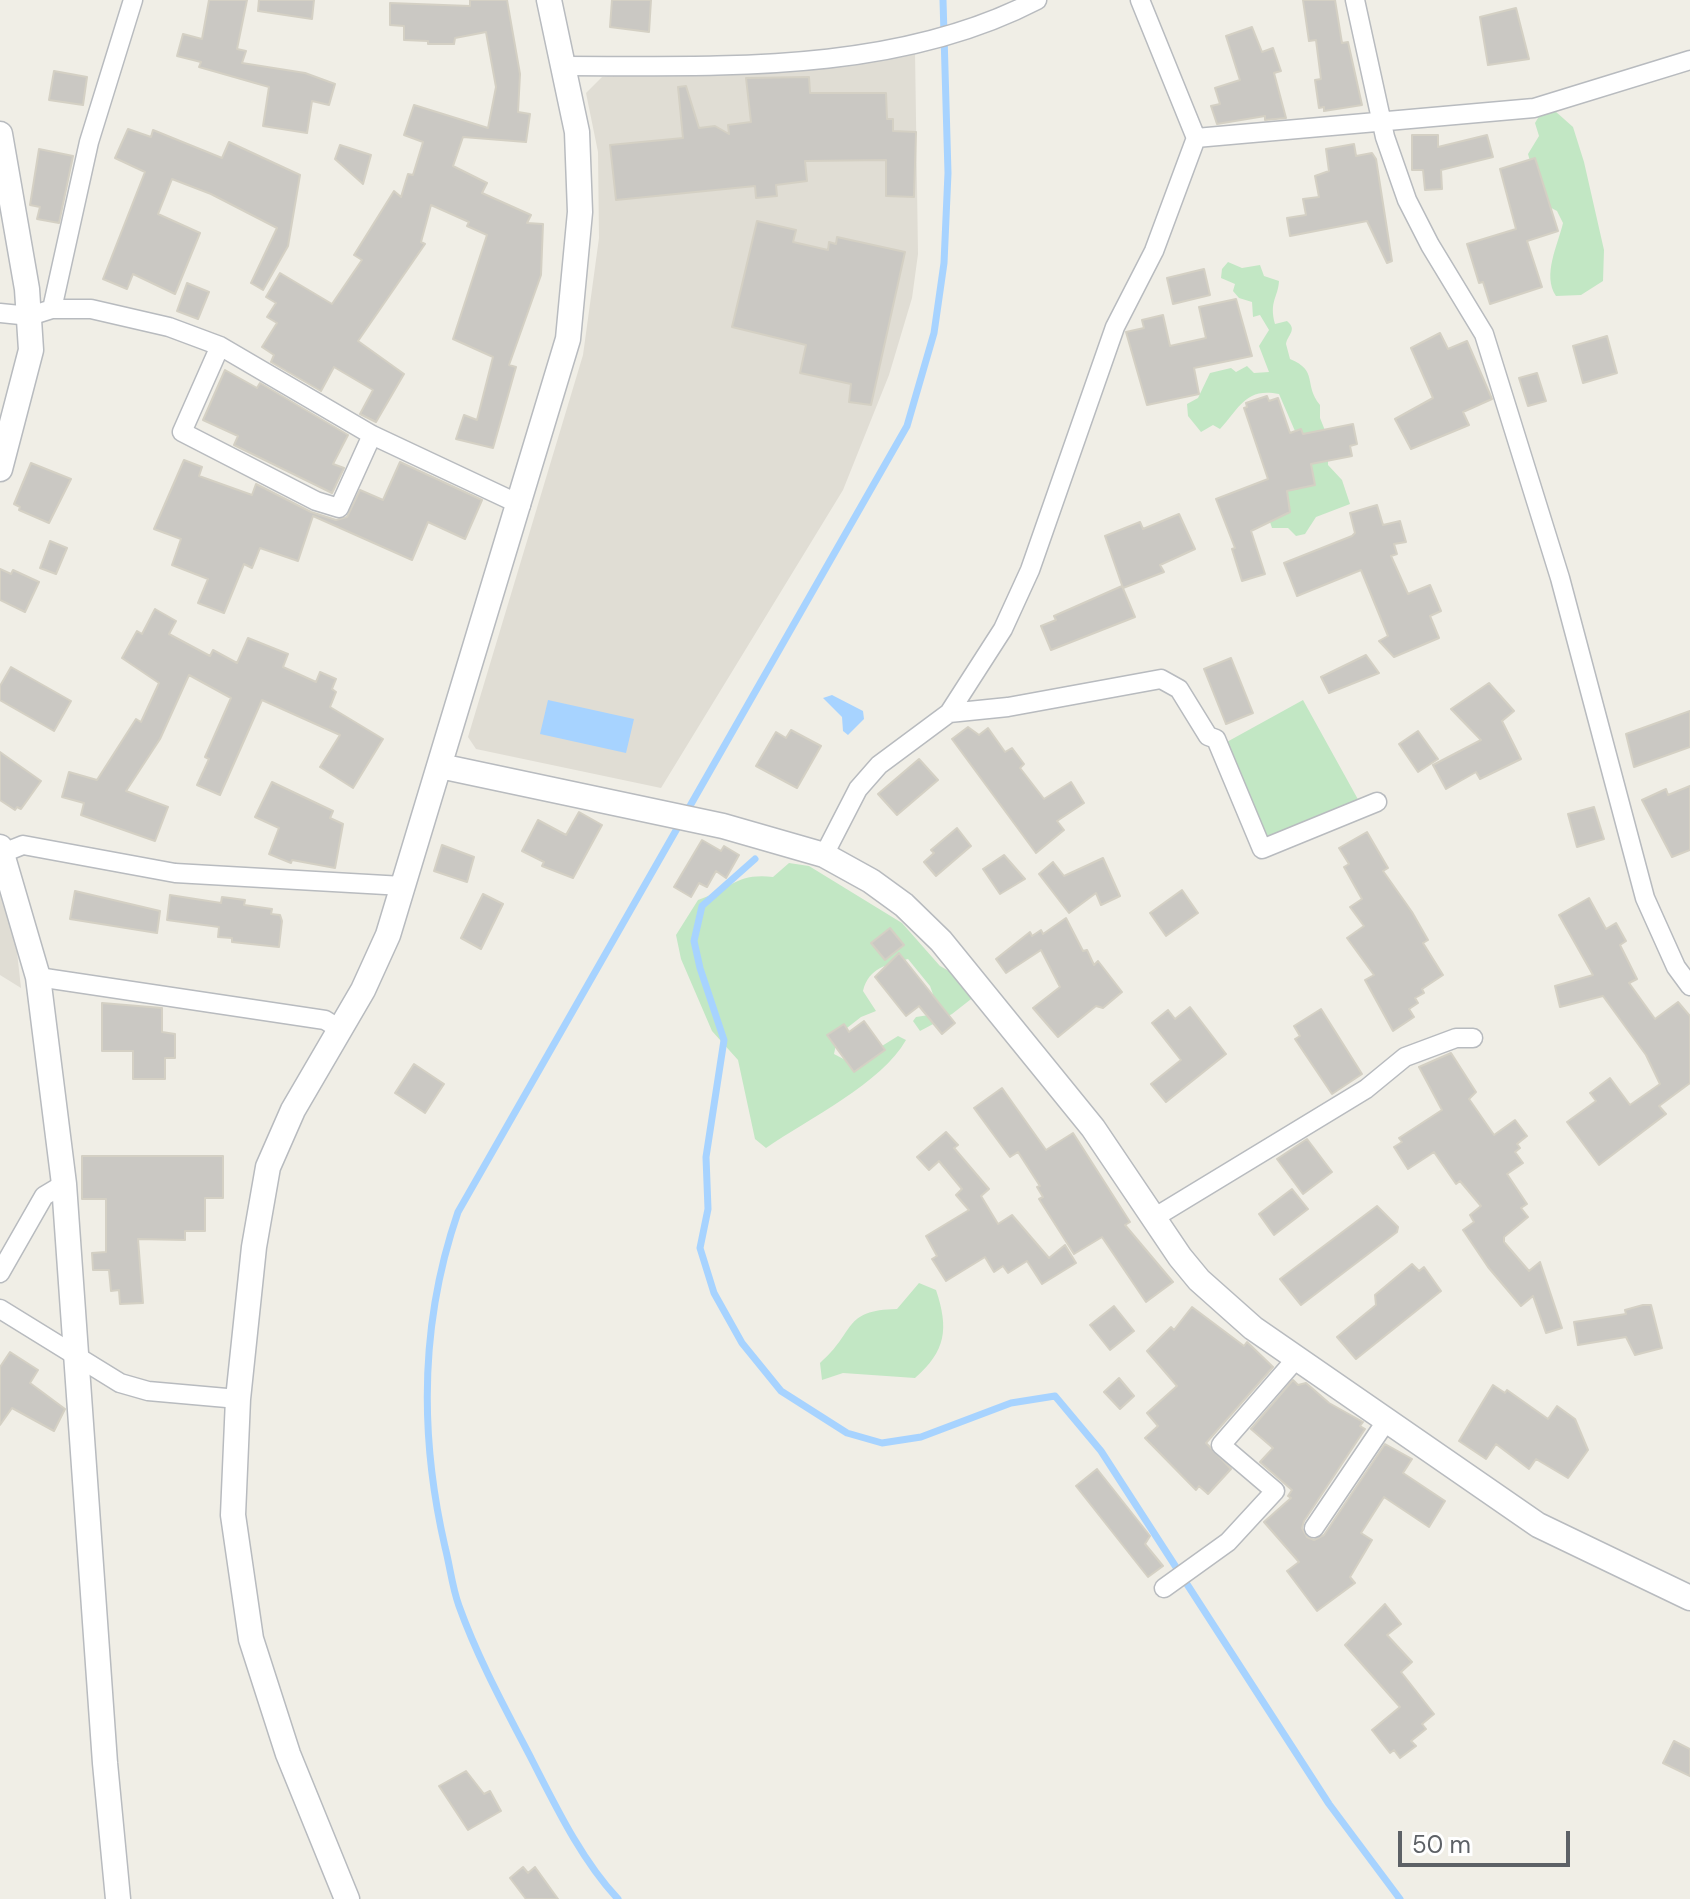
<!DOCTYPE html>
<html>
<head>
<meta charset="utf-8">
<style>
	body { margin:0 }
	#map { position:relative; width:1690px; height:1899px; overflow:hidden; background:#f0eee6; font-family:"DM Sans",sans-serif }
	canvas { display:block }
	.scale { position:absolute; left:1398px; top:1831px; width:172px; height:36px; box-sizing:border-box; border:4px solid #5d6166; border-top:0; padding-left:10px; font-size:24px; line-height:28px; white-space:nowrap; color:#5d6166; -webkit-text-stroke:6px #fff; paint-order:stroke }
</style>
</head>
<body>
<div id="map">
<canvas width="1690" height="1899"></canvas>
<div class="scale">50 m</div>
</div>
<script>
const context = document.querySelector('canvas').getContext('2d');
context.lineJoin = 'round';
function paint(path, color) { context.fillStyle = color; context.fill(path, 'evenodd'); }
function stroke(path, color, width, dash) { context.strokeStyle = color; context.lineWidth = width; context.lineCap = dash ? 'butt' : 'round'; context.setLineDash(dash || []); context.stroke(path); }
const education = new Path2D(`
	M915,51L918,254L912,298L889,375L843,490L661,788L476,749L468,737L583,355L599,238L598,152L586,93L602,77Z
	M0,887L17,952L21,988L0,975Z`);
const green = new Path2D(`
	M1555,111L1573,127L1584,162L1604,250L1603,281L1581,295L1556,296C1542,275 1558,245 1563,223L1557,211L1542,203L1528,154L1539,136L1535,123L1541,113Z
	M1228,262L1242,268L1260,265L1264,276L1279,281C1278,298 1269,301 1275,324L1287,321C1298,330 1287,335 1286,344L1290,359C1319,371 1303,384 1320,405V418L1328,438V465L1342,480L1350,504L1316,517L1305,534L1296,536L1288,528H1272L1268,516L1298,438L1279,394C1245,387 1239,409 1220,429L1213,425L1201,432L1188,416L1187,404L1198,398L1210,373L1231,368L1236,372L1247,366L1254,373L1269,372L1259,346L1269,330L1260,315L1253,317L1252,302L1239,298L1233,291L1235,284L1221,278L1222,269Z
	M1303,700L1360,803L1267,842L1225,743Z
	M789,863L809,866L902,923L940,966L956,975L975,996L952,1014L920,1031L913,1021L916,1017L929,1015L938,1008L930,986L908,959C887,965 869,967 863,991L876,1011L861,1017L838,1035L834,1054L853,1064L898,1036L906,1040C882,1083 808,1119 766,1148L755,1139L738,1060L712,1031L681,959L676,935L698,900C732,889 735,873 773,877Z
	M919,1283L936,1290C949,1329 946,1351 915,1378L843,1373L822,1380L820,1363C856,1332 842,1310 897,1309Z`);
const water = new Path2D(`
	M832,695L863,711L864,719L848,735L843,731L842,717L823,698Z
	M548,700L634,719L626,753L540,734Z`);
const stream = new Path2D(`
	M755,859L702,906L694,941L700,968L724,1040L706,1157L708,1209L700,1248L714,1293L742,1343L781,1391L847,1433L882,1443L921,1437L1011,1403L1055,1396L1101,1451L1329,1804L1400,1899
	M618,1899C582,1861 556,1807 532,1760C506,1710 478,1659 459,1606C452,1587 450,1566 445,1547C419,1434 420,1322 458,1212L907,426L934,333L944,263L948,173L943,0`);
const building = new Path2D(`
	M209,0H247L237,49L246,51L242,63L305,73L335,84L329,105L312,101L307,133L263,126L269,87L199,67L201,62L177,56L183,34L202,39Z
	M259,0H314L312,19L258,11Z
	M470,0H507L520,74L518,112L530,114L526,142L463,137L453,166L487,183L482,193L531,215L527,223L543,224L541,275L509,365L516,367L493,448L456,439L464,415L477,420L493,357L453,339L487,235L467,226L469,222L431,205L421,242L425,244L358,341L404,374L376,422L360,414L373,390L334,367L321,391L271,362L274,355L262,347L277,323L267,317L276,303L266,297L280,273L332,304L362,260L354,255L394,191L401,197L408,174L413,175L423,142L404,135L414,105L488,128L496,87L486,32L455,38L454,44H428V41L404,40V26L390,25V3L470,6Z
	M612,0H651L649,32L610,27Z
	M1303,0H1335L1342,43L1348,42L1362,105L1324,111V107L1319,108L1315,80L1321,79L1316,40L1309,41Z
	M1516,8L1529,59L1488,65L1480,17Z
	M1252,27L1262,52L1273,48L1281,71L1274,73L1286,118L1265,120V116L1217,124L1211,106L1220,104L1215,88L1240,80L1226,36Z
	M54,71L87,77L83,105L49,100Z
	M809,77L810,93H886L887,119H893V131L916,132L914,197L886,196V160L805,161L807,181L776,185L777,196L756,198L755,186L616,200L610,145L683,138L678,87L686,86L699,128L715,126L729,134L728,125L751,122L746,78Z
	M128,129L151,137L153,130L222,158L229,142L300,175L288,246L263,290L251,283L277,228L211,194L172,179L158,214L200,233L175,294L133,274L127,289L103,279L145,172L115,158Z
	M1412,135H1438V147L1487,135L1493,157L1441,170L1442,189L1425,190L1423,170H1412Z
	M1354,144L1356,156L1372,153L1376,159L1392,261L1387,263L1367,221L1290,236L1287,218L1306,215L1303,199L1319,197L1315,176L1329,171L1326,149Z
	M340,145L371,155L363,184L335,159Z
	M39,149L73,156L59,223L37,219L40,207L30,205Z
	M1535,158L1558,231L1527,241L1542,287L1490,304L1483,282L1479,283L1467,244L1516,229L1500,169Z
	M757,221L796,230L793,242L828,250L829,242L836,244L837,237L905,252L871,405L849,402L851,384L800,373L806,345L732,327Z
	M1204,269L1210,295L1173,304L1167,278Z
	M187,283L209,292L198,319L177,311Z
	M1236,299L1252,356L1194,368L1199,394L1147,405L1126,332L1144,328L1142,320L1163,315L1170,346L1206,338L1199,307Z
	M1440,333L1448,349L1467,341L1492,399L1463,412L1469,425L1411,449L1395,419L1433,398L1411,348Z
	M1607,336L1617,373L1583,383L1573,346Z
	M225,370L257,388L260,383L348,435L333,464L344,468L332,493L234,445L238,436L203,420Z
	M1537,373L1546,401L1528,406L1519,378Z
	M1267,396L1269,401L1278,398L1290,433L1301,429L1303,434L1353,424L1357,444L1350,446L1352,456L1311,464L1315,485L1287,491L1290,512L1251,531L1265,574L1242,581L1232,549L1235,548L1216,499L1268,479L1244,408L1247,407L1246,403Z
	M184,460L202,467L199,476L252,495L256,484L311,512L336,520L347,517L360,490L383,500L400,462L482,500L465,539L428,522L412,560L313,516L298,561L260,548L252,568L244,564L224,613L198,603L208,579L172,565L181,539L154,529Z
	M31,463L71,479L49,523L19,510L20,507L14,504Z
	M1377,505L1383,525L1400,521L1406,542L1394,544L1397,554L1391,556L1408,594L1430,585L1441,611L1430,616L1439,638L1394,657L1379,641L1388,636L1361,570L1297,596L1284,563L1352,536L1355,533L1350,513Z
	M1179,514L1195,549L1160,565L1164,572L1123,588L1105,536L1140,522L1143,529Z
	M50,541L67,548L56,574L40,568Z
	M0,569L11,574L13,570L39,582L25,612L0,600Z
	M1122,586L1135,617L1051,650L1041,626L1056,620L1054,616Z
	M155,609L176,621L169,634L210,656L213,650L237,663L248,638L288,654L283,667L316,682L320,672L336,679L332,689L336,692L330,707L383,739L353,788L320,767L340,735L262,700L220,795L197,785L209,759L205,757L231,698L189,675L160,739L126,791L168,807L155,841L81,815L84,803L62,797L69,772L97,780L136,719L141,722L159,683L122,658L137,631L142,634Z
	M1366,655L1379,673L1329,693L1321,677Z
	M1231,658L1253,713L1226,724L1204,669Z
	M11,667L71,701L54,731L0,700V686Z
	M1489,683L1514,711L1502,721L1521,759L1480,779L1476,772L1446,789L1433,765L1481,740L1451,709Z
	M1690,711V747L1634,767L1626,734Z
	M968,727L979,735L988,728L1005,752L1012,748L1024,764L1020,768L1044,799L1071,782L1084,803L1057,821L1064,830L1036,853L952,739Z
	M791,730L821,746L797,788L756,766L776,732L786,738Z
	M1418,731L1438,759L1418,772L1399,744Z
	M0,752L41,781L21,809L17,807L15,810L0,800Z
	M919,759L938,780L897,815L878,794Z
	M272,782L333,811L330,818L343,824L335,868L292,860L291,863L269,854L279,828L255,817Z
	M1690,786V850L1672,857L1642,800L1666,789L1668,795Z
	M1594,807L1604,839L1577,847L1568,814Z
	M579,812L602,825L573,878L542,866L544,862L522,851L538,820L566,835Z
	M957,828L971,846L936,876L924,862L934,853L931,850Z
	M1367,832L1388,868L1383,871L1412,912L1428,940L1423,943L1443,975L1422,989L1424,993L1415,998L1418,1003L1409,1009L1414,1017L1393,1031L1365,980L1374,975L1347,938L1364,926L1350,907L1362,899L1344,867L1349,864L1339,848Z
	M702,840L721,851L724,846L739,855L726,878L716,871L707,887L699,883L691,897L674,887Z
	M442,845L474,857L467,882L434,871Z
	M1004,855L1025,879L1000,894L983,869Z
	M1103,858L1120,896L1101,905L1096,893L1069,913L1039,874L1053,862L1064,876Z
	M1182,890L1198,913L1166,936L1150,913Z
	M75,891L160,911L157,933L70,919Z
	M483,894L503,904L481,949L461,938Z
	M170,895L221,903L222,897L245,900L244,905L272,909L271,914L280,915L282,921L279,947L232,942V938L218,937L219,927L167,920Z
	M1589,898L1606,929L1616,923L1626,941L1620,945L1637,979L1629,983L1655,1019L1678,1002L1690,1016V1083L1659,1106L1666,1114L1599,1165L1567,1122L1596,1101L1590,1093L1610,1078L1630,1105L1660,1084L1646,1055L1603,996L1560,1007L1555,986L1593,975L1559,915Z
	M1066,918L1083,951L1087,950L1094,965L1098,961L1122,992L1103,1008L1096,1006L1058,1037L1033,1008L1060,987L1041,950L1006,973L996,959L1030,932L1032,936L1041,930L1043,934Z
	M890,928L904,945L885,960L871,943Z
	M899,953L955,1023L942,1034L919,1006L906,1016L875,977Z
	M102,1003L162,1008V1032L175,1034V1058H165V1079H133V1051H102Z
	M1190,1007L1226,1054L1166,1102L1151,1084L1181,1060L1152,1023L1168,1010L1175,1019Z
	M1321,1009L1362,1074L1332,1094L1295,1039L1300,1036L1294,1026Z
	M864,1021L885,1050L854,1072L827,1035L844,1024L849,1032Z
	M1451,1053L1476,1092L1469,1099L1494,1135L1515,1120L1527,1136L1517,1144L1520,1148L1515,1152L1523,1163L1507,1174L1527,1204L1521,1208L1528,1217L1504,1237V1242L1529,1271L1540,1262L1562,1328L1546,1333L1533,1296L1521,1306L1488,1267L1463,1230L1474,1222L1470,1215L1481,1206L1460,1181L1456,1184L1434,1152L1408,1169L1394,1147L1402,1142L1399,1138L1442,1110L1419,1067Z
	M414,1064L444,1084L425,1113L395,1093Z
	M1002,1088L1046,1150L1073,1133L1130,1222L1125,1225L1173,1282L1146,1302L1102,1237L1074,1254L1039,1199L1043,1197L1037,1187L1040,1186L1018,1152L1010,1157L974,1108Z
	M946,1132L958,1145L954,1148L989,1189L981,1196L998,1224L1012,1215L1049,1258L1065,1245L1076,1263L1042,1284L1027,1261L1008,1273L1003,1266L994,1272L985,1257L946,1281L932,1259L937,1256L926,1236L969,1210L956,1195L962,1189L939,1161L929,1170L917,1157Z
	M1307,1139L1332,1172L1303,1194L1277,1159Z
	M82,1156H223V1198H205V1231H185V1240L138,1239L143,1303L120,1304L119,1290L111,1291L109,1270H93L92,1253L106,1252V1199H82Z
	M1292,1189L1308,1209L1274,1235L1259,1214Z
	M1377,1206L1398,1227L1397,1232L1301,1305L1280,1279Z
	M1412,1264L1419,1271L1424,1267L1441,1291L1356,1359L1337,1337L1376,1305L1375,1295Z
	M1643,1305H1651L1662,1348L1635,1355L1626,1337L1578,1345L1574,1322L1626,1314L1625,1310Z
	M1114,1306L1134,1331L1110,1350L1090,1325Z
	M1192,1307L1244,1346L1247,1342L1273,1367L1206,1443L1231,1469L1208,1494L1199,1486L1196,1490L1145,1438L1158,1426L1147,1413L1177,1386L1147,1351L1171,1327L1174,1330Z
	M10,1352L38,1370L30,1383L65,1409L54,1431L12,1408L0,1425V1367Z
	M1119,1378L1134,1396L1120,1409L1104,1392Z
	M1293,1380L1298,1385L1306,1383L1329,1403L1363,1422L1360,1426L1365,1429L1304,1521L1302,1528L1307,1537L1314,1540L1324,1535L1385,1444L1412,1459L1403,1473L1445,1501L1429,1527L1384,1497L1361,1533L1372,1540L1350,1577L1355,1583L1317,1611L1287,1571L1299,1562L1264,1522L1291,1498L1288,1496L1292,1490L1260,1462L1273,1448L1251,1429Z
	M1493,1385L1505,1393L1507,1390L1548,1419L1557,1406L1575,1419L1588,1450L1568,1478L1536,1459L1529,1469L1496,1444L1486,1459L1459,1441Z
	M1097,1469L1150,1536L1145,1544L1163,1566L1148,1577L1076,1486Z
	M1385,1604L1401,1624L1387,1635L1412,1662L1401,1672L1434,1714L1422,1724L1426,1729L1411,1741L1416,1746L1400,1758L1394,1750L1390,1753L1372,1730L1400,1707L1345,1645Z
	M1674,1741L1690,1749V1776L1663,1763Z
	M466,1771L484,1794L490,1791L501,1811L468,1830L439,1786Z
	M523,1867L528,1873L535,1867L558,1899H526L510,1878Z`);
const minor = new Path2D(`
	M1355,0L1385,137L1407,200L1430,245L1484,334L1560,578L1645,898L1676,967L1690,986
	M565,66C722,66 895,74 1037,0
	M1196,138L1534,108L1690,60
	M52,309L89,142L133,0
	M0,313L30,316L52,309H91L169,327L220,346L372,435L521,505
	M220,346L182,432L316,501L339,508L372,435
	M949,713L1008,707L1161,679L1179,689L1208,736L1216,739L1262,849L1377,802
	M3,853L23,845L175,873L403,886
	M824,855L858,789L879,765L949,713L1003,629L1030,570L1115,327L1154,251L1196,138L1140,0
	M38,977L325,1020L341,1030
	M1152,1219L1366,1089L1405,1057L1456,1038H1473
	M0,1273L44,1196L64,1184
	M0,1309L120,1383L148,1391L238,1399
	M1314,1528L1387,1420
	M1164,1588L1228,1542L1275,1491L1221,1445L1296,1359`);
const tertiary = new Path2D(`
	M0,134L27,289L31,350L0,469
	M440,766L723,826L824,855L871,881L904,905L941,941L1093,1128L1180,1257L1199,1280L1253,1328L1538,1525L1690,1598
	M0,847L38,977L64,1184L105,1763L118,1899
	M347,1899L288,1754L251,1639L233,1515L238,1399L254,1247L268,1167L293,1110L363,990L388,935L568,339L580,212L577,132L549,0`);
paint(education, '#e0ddd4');
paint(green, '#c2e7c4');
paint(water, '#a7d3ff');
stroke(stream, '#a7d3ff', 7);
paint(building, '#cac8c3');
stroke(building, '#d4d0c4', 2);
stroke(minor, '#b8bbbf', 21);
stroke(tertiary, '#b8bbbf', 27);
stroke(minor, '#fff', 18);
stroke(tertiary, '#fff', 24);
</script>
</body>
</html>
